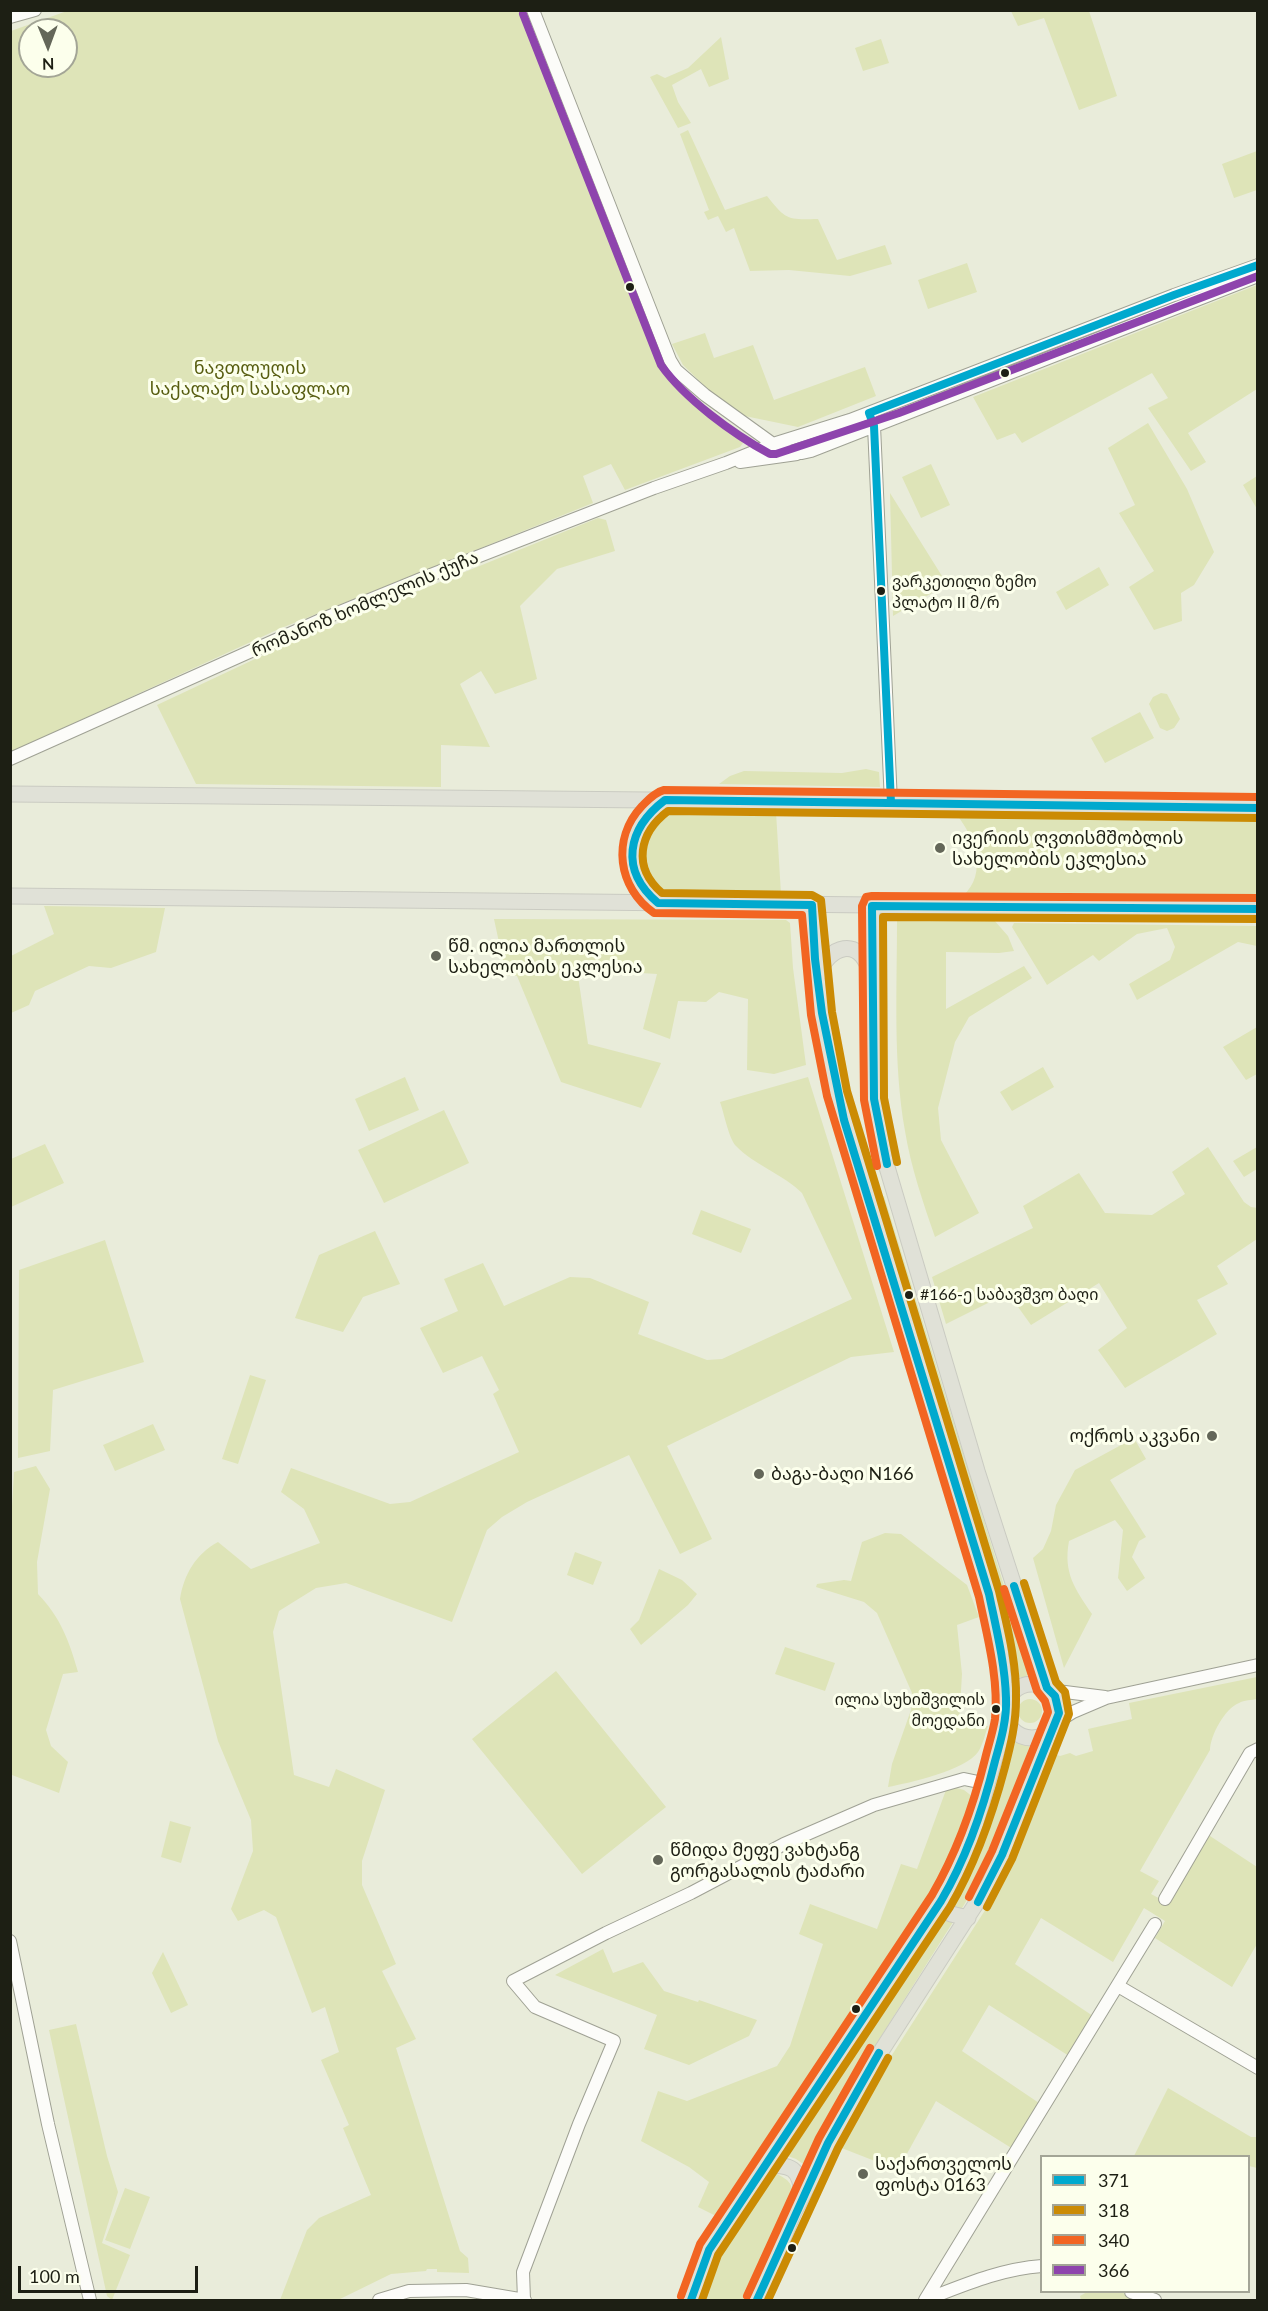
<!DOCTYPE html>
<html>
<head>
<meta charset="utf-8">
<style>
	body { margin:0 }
	#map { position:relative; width:1268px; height:2311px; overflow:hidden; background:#e9ecda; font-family:Lato,sans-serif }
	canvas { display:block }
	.frame { position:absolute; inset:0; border:12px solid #1d1f14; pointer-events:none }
	.legend { position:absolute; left:1040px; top:2155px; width:210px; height:138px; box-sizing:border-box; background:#fcffec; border:2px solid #a3a596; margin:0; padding:8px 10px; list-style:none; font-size:18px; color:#1d1f14 }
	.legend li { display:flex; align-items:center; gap:12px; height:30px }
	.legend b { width:30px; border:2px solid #a3a596 }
	.north { position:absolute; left:18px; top:18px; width:60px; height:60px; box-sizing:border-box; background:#fcffec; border:2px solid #a3a596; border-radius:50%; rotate:179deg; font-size:16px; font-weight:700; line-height:24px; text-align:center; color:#1d1f14 }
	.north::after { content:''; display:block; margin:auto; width:21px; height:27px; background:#646759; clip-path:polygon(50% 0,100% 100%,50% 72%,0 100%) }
	.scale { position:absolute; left:18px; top:2266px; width:180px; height:27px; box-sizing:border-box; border:3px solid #1d1f14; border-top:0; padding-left:8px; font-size:18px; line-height:21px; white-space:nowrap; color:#1d1f14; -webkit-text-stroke:4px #fcffec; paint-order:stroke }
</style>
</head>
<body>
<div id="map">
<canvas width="1268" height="2311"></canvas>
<div class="frame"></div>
<ul class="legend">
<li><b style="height:8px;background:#00a9ce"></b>371</li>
<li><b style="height:8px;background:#cb8b04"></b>318</li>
<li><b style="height:8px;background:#f26522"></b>340</li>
<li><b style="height:8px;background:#8e44ad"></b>366</li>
</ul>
<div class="north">N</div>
<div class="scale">100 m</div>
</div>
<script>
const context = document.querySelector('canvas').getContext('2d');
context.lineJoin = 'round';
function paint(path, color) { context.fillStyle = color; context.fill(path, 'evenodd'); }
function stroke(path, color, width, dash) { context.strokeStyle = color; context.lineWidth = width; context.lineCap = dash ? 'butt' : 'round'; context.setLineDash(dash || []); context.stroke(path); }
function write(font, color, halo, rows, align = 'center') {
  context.font = font + ' Lato,"Noto Sans Georgian",sans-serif'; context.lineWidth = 6; context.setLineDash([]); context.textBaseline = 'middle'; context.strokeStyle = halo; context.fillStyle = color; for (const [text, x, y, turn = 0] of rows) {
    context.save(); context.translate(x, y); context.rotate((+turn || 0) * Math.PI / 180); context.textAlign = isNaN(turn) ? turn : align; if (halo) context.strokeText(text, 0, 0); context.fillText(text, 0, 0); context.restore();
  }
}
const green = new Path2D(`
	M67,11H521L664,372L692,404L736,433L743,443L740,447L625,490L611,464L583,476L593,503L279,629L11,752V31ZM30,30H66V66H30Z
	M1011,11H1089L1117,96L1079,110L1044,18L1018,26Z
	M721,37L729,79L709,87L701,69L672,85L678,102L691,123L678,128L650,77L657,74L665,78L688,68Z
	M881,39L889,63L863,71L855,48Z
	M688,130L725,210L767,196C786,220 788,220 818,219L837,260L885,245L892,264L850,276L789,270L750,271L734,228L726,232L718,216L708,220L704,212L709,210L680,134Z
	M1257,151V190L1234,198L1222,164Z
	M967,263L977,292L928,309L918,280Z
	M1257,285V389L1188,433L1206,462L1191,471L1148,408L1168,398L1152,373L1022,443L1015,433L997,440L973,397Z
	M705,333L714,358L753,345L774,400L865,367L876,396L798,427L740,415L720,401L683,365L672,344Z
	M1148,423L1187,489L1214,552L1194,585L1181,593L1182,621L1154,630L1129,587L1154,571L1119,513L1135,505L1108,448Z
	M931,464L950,505L921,518L902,477Z
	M1257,476V509L1243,485Z
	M890,493L947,584L893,616Z
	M598,518L606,520L615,551L557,569L520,606L537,679L495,694L481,671L460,684L490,747L441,745V787L196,784L157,705L287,644Z
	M1099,567L1109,585L1066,610L1056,592Z
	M1161,693L1167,694L1180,719L1174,728L1167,731L1160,728L1149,704L1153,697Z
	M1140,712L1154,738L1105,763L1091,738Z
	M866,769L879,772L880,787L719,784L730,776L744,771L842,773Z
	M665,812H776L781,894H674L654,885C640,852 642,839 665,812Z
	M957,815L1257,819V899L963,896C988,873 975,838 957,815Z
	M44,906L165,908L156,952L111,968L89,966L35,991L29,1005L11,1013V956L54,934Z
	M494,919L786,920L790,923L793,968L806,1065L774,1074L747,1070L748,999L719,992L706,1002L678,1001L670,1039L643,1029L657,974L577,969L588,1044L661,1063L641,1108L561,1082L517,976L506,975Z
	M994,920L1008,936L1014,951L999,953L946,952V1009L1024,966L1032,978L969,1017L955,1042L938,1108L941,1140L979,1213L935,1237C923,1202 911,1168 905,1131C893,1063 897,991 897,921Z
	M1014,923L1257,926V946L1238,942L1137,1000L1129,984L1170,960L1175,947L1167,928L1137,934L1099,961L1093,955L1047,985L1012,927Z
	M1257,1027V1074L1246,1080L1223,1047Z
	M1043,1067L1054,1087L1012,1111L1000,1092Z
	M405,1077L419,1110L369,1131L355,1099Z
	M808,1077L894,1352L851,1357L667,1446L712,1539L680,1554L629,1455L527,1502L502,1517L487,1530L452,1622L346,1583L316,1588L279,1611L273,1632L294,1775L329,1787L336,1769L385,1790L362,1861V1885L396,1964L382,1971L416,2039L396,2048L460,2251L468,2258L469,2273L437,2272V2269H427L426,2271L391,2274L338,2300H280L307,2230L319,2218L371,2195L343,2128L349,2125L321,2060L339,2052L325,2007L312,2013L276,1917L264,1910L238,1921L231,1909L253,1851L251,1820L218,1741L180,1599C184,1574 196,1554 218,1542L251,1569L320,1543L304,1509L281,1492L291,1468L390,1504L410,1502L519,1452L493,1394L499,1390L482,1356L443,1373L420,1328L458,1311L444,1279L483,1263L504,1306L570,1277L590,1278L649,1302L638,1334L707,1360L722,1359L852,1299L802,1193C784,1175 753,1164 736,1146C729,1139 724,1113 720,1102Z
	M444,1110L469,1163L384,1203L358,1150Z
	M45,1144L64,1183L11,1207V1159Z
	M1208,1147L1244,1202L1251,1207L1258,1208L1257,1239L1217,1266L1228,1284L1197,1300L1217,1334L1125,1388L1098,1350L1127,1328L1099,1283L1031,1325L1008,1293L946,1324L932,1277L1033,1228L1023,1206L1079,1173L1105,1213L1152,1215L1185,1194L1172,1172Z
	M1257,1147V1169L1244,1177L1233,1161Z
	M884,1196L1030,1670V1673L1024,1678L1017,1676L1011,1640L1000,1600L880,1198Z
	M701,1210L751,1229L741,1253L692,1234Z
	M375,1231L400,1284L363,1297L343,1332L295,1318L319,1255Z
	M105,1240L144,1362L53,1390L50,1451L18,1458L19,1270Z
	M250,1375L266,1380L238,1464L222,1459Z
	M153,1424L165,1450L115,1471L103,1445Z
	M1134,1438L1146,1459L1110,1480L1146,1537L1139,1541L1132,1557L1145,1578L1127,1591L1118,1578L1123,1530L1115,1520L1069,1541C1063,1573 1075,1589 1092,1614L1064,1668L1033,1558L1043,1549L1051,1531L1056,1505L1075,1470Z
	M36,1466L50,1489L37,1562L38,1594C61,1618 69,1641 78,1672L63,1674L46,1730L51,1746L68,1762L59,1793L12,1775L11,1760L10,1541L14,1472Z
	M885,1533L901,1534L967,1585L979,1617L957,1625L962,1674L959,1724L988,1726C985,1734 983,1745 978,1752C966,1770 909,1783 888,1787L892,1764L911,1710L912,1693L877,1613L864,1602L816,1587L817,1584L844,1580L851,1581L862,1542Z
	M575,1552L602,1562L593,1585L567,1575Z
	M659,1569L682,1580L697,1594L688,1605L641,1645L630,1629L639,1620Z
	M785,1647L835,1663L825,1691L775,1674Z
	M556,1671L666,1807L582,1874L472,1739Z
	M1257,1677V1699C1252,1700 1244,1700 1239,1703C1225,1708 1210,1736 1210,1750L1140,1871L1159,1881L1151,1894L1166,1902L1207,1834L1257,1867V1944L1232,1987L1155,1938L1165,1921L1144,1908L1113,1962L1041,1918L1015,1964L1093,2016L1069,2056L989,2005L962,2051L1039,2103L1013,2149L936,2101L898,2170L839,2147L890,2058L1000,1887L1027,1830L1052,1753L1060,1756L1070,1753L1076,1756L1093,1751L1088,1729L1132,1719L1129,1703Z
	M1018 1711a12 12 0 1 1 24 0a12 12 0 1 1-24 0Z
	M1012,1740L1030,1745L985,1869L961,1910L956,1908L954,1901L982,1844Z
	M945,1785L964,1790L973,1797V1809L943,1874L754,2166L716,2216L698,2207L709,2182L689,2167L641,2141L658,2091L687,2101L777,2066L790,2046L823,1944L799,1934L810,1904L877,1929L901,1864L917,1869L946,1790Z
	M170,1821L191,1827L181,1863L161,1857Z
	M943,1916L947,1920L953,1922L848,2089L806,2166L796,2159L785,2155Z
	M603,1949L613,1973L643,1962L664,1991L698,2002L699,2000L757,2020L749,2036L689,2065L644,2049L657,2015L555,1975Z
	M163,1952L188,2005L171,2013L152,1973Z
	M76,2024L107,2156L118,2192L102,2243L130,2255L112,2300L107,2296L49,2030Z
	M1168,2088L1251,2137H1257V2168L1249,2166L1248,2156H1134Z
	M777,2174C788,2180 792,2182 793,2195L746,2300H703C708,2258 745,2210 769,2175Z
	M125,2188L150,2197L130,2249L105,2240Z
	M1087,2292H1120L1144,2300H1081L1080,2296Z`);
const minor = new Path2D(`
	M533,10L670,360L676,370L705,395L773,444L790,451L802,453L811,451L1258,276
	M10,17L35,10
	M872,421L874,426L891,803
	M740,462L797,454
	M10,759L325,618L428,576L654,488L726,463L773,444L850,420L1174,295L1258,265
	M1049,1690L1105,1697
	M1057,1722L1073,1712L1106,1698L1258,1665
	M1165,1899L1250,1753L1258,1749
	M10,1941L48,2124L90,2300
	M1118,1986L1258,2068
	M1131,2292L1155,2300
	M379,2300L409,2291L466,2290L525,2300
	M524,2300L523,2272L579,2124L614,2041L535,2007L513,1981L606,1933L691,1893L784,1844L874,1805L964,1779L988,1784
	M925,2300L1155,1924
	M925,2300C964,2285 1000,2269 1042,2266`);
const major = new Path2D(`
	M10,794L970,803L1258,808
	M10,896L1258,909
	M658,903C652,898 645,892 641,886C621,853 636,819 665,800
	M812,905C814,978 825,1049 844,1120L989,1594L999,1640L1006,1700
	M872,906L874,1099L884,1157L977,1471L1047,1688
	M818,975C829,945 859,936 870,972
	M1005 1711a27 27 0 1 1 54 0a27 27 0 1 1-54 0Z
	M941,1901L951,1914L968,1918
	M765,2165C791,2165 800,2167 802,2195
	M691,2300L709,2250L941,1901L970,1843L1006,1719
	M757,2300L794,2212L860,2084L990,1882L1002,1855L1051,1729`);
const bus1 = new Path2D(`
	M891,803L874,426L869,413L1174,295L1258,265
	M887,1164L874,1099L872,906L1258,909
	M978,1902L1002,1855L1059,1713L1055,1696L1047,1688L1014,1586
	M691,2300L709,2250L941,1901C967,1857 983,1810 995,1761C1001,1740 1007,1719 1006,1698C1005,1663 996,1628 989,1594L844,1120L822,1013L815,959L812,905L658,903C619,870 627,829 665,800L1258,808
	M757,2300L828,2143L879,2053`);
const bus2 = new Path2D(`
	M897,1162L884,1098L883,917L1258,919
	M987,1907L1012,1859L1069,1714L1065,1692L1056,1682L1024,1583
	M702,2300L718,2255L950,1907C976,1863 992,1816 1005,1767C1011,1744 1016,1723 1016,1699C1017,1663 1007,1626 999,1591L847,1091L832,1012L821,900L812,895L662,893C632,867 639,833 668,811L1258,818
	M768,2300L838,2148L888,2058`);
const bus3 = new Path2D(`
	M877,1166L864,1100L862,906L866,897L872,896L1258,898
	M969,1897L992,1851L1048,1712L1045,1701L1037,1691L1004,1589
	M681,2296L700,2244L932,1895C957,1852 973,1807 985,1759C988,1746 993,1732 995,1719C999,1679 987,1636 979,1597L827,1096L811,1015L802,915L654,913C618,888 611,839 642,806C648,800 655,792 664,790L1258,797
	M747,2296L819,2138L870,2048`);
const bus4 = new Path2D(`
	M523,14L661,365C685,399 733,434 770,454H776L899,413L1258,276`);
const markers = [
	[630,287,5,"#1d1f14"],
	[1005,373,5,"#1d1f14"],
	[881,591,5,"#1d1f14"],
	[940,848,6,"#646759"],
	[436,956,6,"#646759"],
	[909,1295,5,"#1d1f14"],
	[1212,1436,6,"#646759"],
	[759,1474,6,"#646759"],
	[996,1709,5,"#1d1f14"],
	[658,1860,6,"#646759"],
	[856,2009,5,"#1d1f14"],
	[863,2174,6,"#646759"],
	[792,2248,5,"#1d1f14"]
];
const busNames = [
	["ვარკეთილი ზემო",892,582],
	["პლატო II მ/რ",892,603],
	["#166-ე საბავშვო ბაღი",920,1295],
	["ილია სუხიშვილის",985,1700,"right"],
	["მოედანი",985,1721,"right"]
];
const parkNames = [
	["ნავთლუღის",250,368],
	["საქალაქო სასაფლაო",250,389]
];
const streetNames = [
	["რომანოზ ხომლელის ქუჩა",365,604,-23]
];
const poiNames = [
	["ივერიის ღვთისმშობლის",952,838],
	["სახელობის ეკლესია",952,859],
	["წმ. ილია მართლის",448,946],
	["სახელობის ეკლესია",448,967],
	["ოქროს აკვანი",1200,1436,"right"],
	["ბაგა-ბაღი N166",771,1474],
	["წმიდა მეფე ვახტანგ",670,1850],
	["გორგასალის ტაძარი",670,1871],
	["საქართველოს",875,2164],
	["ფოსტა 0163",875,2185]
];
paint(green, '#dee4b8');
stroke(minor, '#9fa194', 14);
stroke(major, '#cacbc2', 17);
stroke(minor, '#fcfcf9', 12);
stroke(major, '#e0e1d7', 15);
stroke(bus1, '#00a9ce', 8);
stroke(bus2, '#cb8b04', 8);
stroke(bus3, '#f26522', 8);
stroke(bus4, '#8e44ad', 8);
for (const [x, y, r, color] of markers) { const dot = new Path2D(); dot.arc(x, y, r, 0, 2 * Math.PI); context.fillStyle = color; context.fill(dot); stroke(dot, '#fcffec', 2); }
write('16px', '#1d1f14', '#fcffec', busNames, 'left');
write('18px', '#575d10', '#fcffec', parkNames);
write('18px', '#1d1f14', '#fcffec', streetNames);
write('18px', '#1d1f14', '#fcffec', poiNames, 'left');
</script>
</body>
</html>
